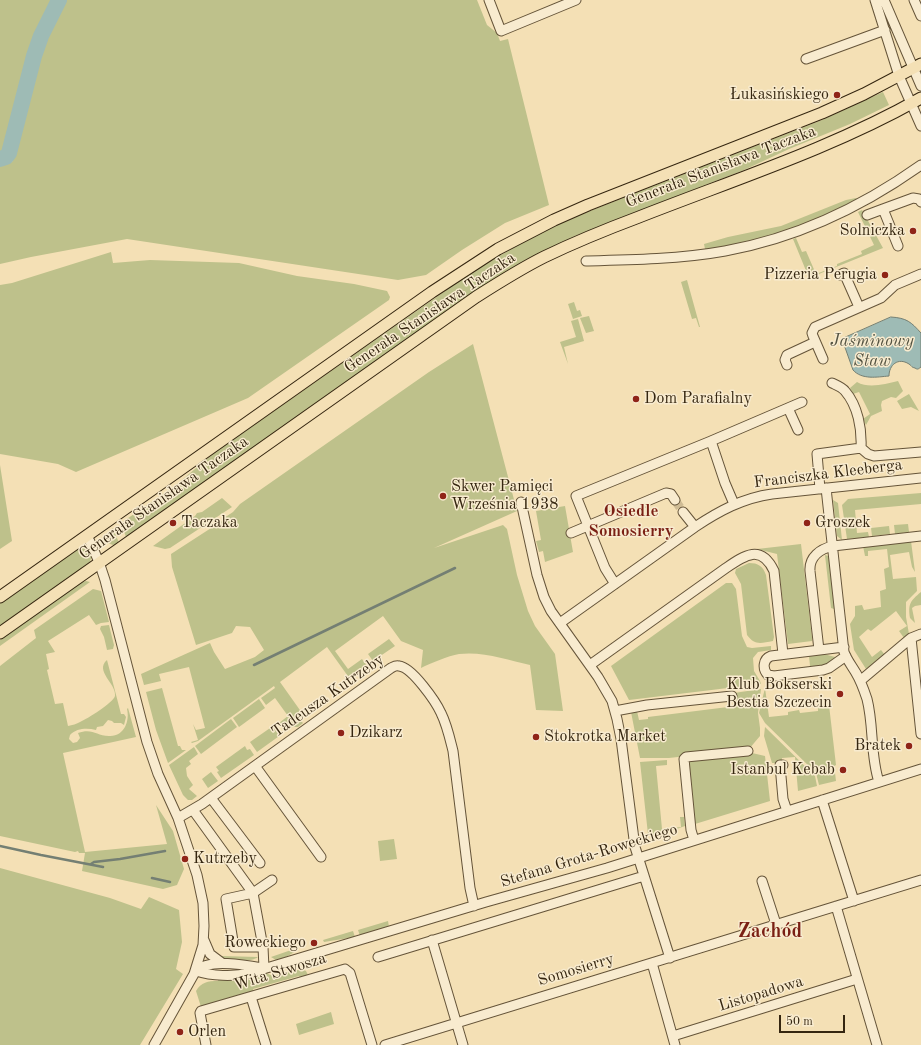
<!DOCTYPE html>
<html>
<head>
<meta charset="utf-8">
<style>
	body { margin:0 }
	#map { position:relative; width:921px; height:1045px; overflow:hidden; background:#f4e0b5; font-family:"Old Standard TT",serif }
	canvas { display:block }
	.scale { position:absolute; left:779px; top:1015px; width:66px; height:18px; box-sizing:border-box; border:2px solid #352610; border-top:0; padding-left:5px; font-size:12px; line-height:14px; white-space:nowrap; color:#352610; -webkit-text-stroke:3px #f8ebcf; paint-order:stroke }
</style>
</head>
<body>
<div id="map">
<canvas width="921" height="1045"></canvas>
<div class="scale">50 m</div>
</div>
<script>
const context = document.querySelector('canvas').getContext('2d');
context.lineJoin = 'round';
function paint(path, color) { context.fillStyle = color; context.fill(path, 'evenodd'); }
function stroke(path, color, width, dash) { context.strokeStyle = color; context.lineWidth = width; context.lineCap = dash ? 'butt' : 'round'; context.setLineDash(dash || []); context.stroke(path); }
function write(font, color, halo, rows, align = 'center') {
  context.font = font + ' "Old Standard TT",serif'; context.lineWidth = 3; context.setLineDash([]); context.textBaseline = 'middle'; context.strokeStyle = halo; context.fillStyle = color; for (const [text, x, y, turn = 0] of rows) {
    context.save(); context.translate(x, y); context.rotate((+turn || 0) * Math.PI / 180); context.textAlign = isNaN(turn) ? turn : align; if (halo) context.strokeText(text, 0, 0); context.fillText(text, 0, 0); context.restore();
  }
}
const green = new Path2D(`
	M0,0H54L33,47L10,136L2,154L4,164L12,162L40,52L64,0H477L487,25L497,33L500,41L508,39L549,205L505,223L462,250L426,275L398,280L127,239L31,257L0,264Z
	M883,92L889,105L850,124L789,149L744,170L575,236L525,261L472,294L126,537L121,523L177,484L214,453L465,277C498,256 531,237 567,220L822,120Z
	M856,198L859,200C818,219 777,236 733,246C724,248 714,248 705,249L704,244L728,237L781,226L846,200Z
	M862,210L883,248L809,278L793,239L796,238L802,252L806,251L816,274L837,266V264L862,254L861,251L874,245L858,212Z
	M111,252L113,263L150,260L239,263L297,276L354,284L387,291L390,297L389,300L248,398L76,472L58,464L0,454V285L12,283Z
	M687,280L700,327H699L696,318L692,319L681,282Z
	M574,302L577,311L580,310L582,316L573,319L568,304Z
	M589,316L594,331L586,333L580,318Z
	M578,319L584,341L564,347L568,364L560,342L576,337L571,321Z
	M473,344L517,511L434,548L503,525L507,529L517,575L528,611L535,626L555,654L563,711L536,710L530,665C508,660 483,651 459,654C448,656 431,663 421,668L423,650L401,641L383,616L335,651L348,669L362,659L367,666L350,679L327,647L280,682L302,713L297,717L303,723L298,727H292L285,732L279,723L288,716L275,698L266,705L261,698L275,688L274,686L198,741L192,743L191,742L198,740L193,724L196,730L205,728L189,667L159,674L161,681L144,685L141,674L210,643L214,652L225,669L255,657L264,650L250,627L236,626L232,633L196,645L172,567L171,554L225,519L224,518L233,512L240,504L429,372Z
	M898,381L903,391L896,398L891,397L882,401L881,405L882,411L871,416L866,425L863,419L870,414L859,392L853,394L850,388L857,382C869,389 885,384 898,381Z
	M909,394L919,411L911,407L902,409L897,401Z
	M0,465L12,541L0,549Z
	M921,493V504L855,510L857,533L868,532L869,537L847,539L842,505L848,499Z
	M222,498L232,507L170,548L165,549L153,546L195,516L197,513L202,512Z
	M833,500L838,503L842,540L837,536Z
	M565,506L573,552L545,562L543,551L539,552L536,541L541,540L536,511Z
	M908,524L909,532L895,534L894,525Z
	M889,526L890,534L872,536L871,528Z
	M113,528L119,543L113,545L108,543L105,538L107,533Z
	M911,541L915,572L912,567L909,552L890,555L893,579L916,577L917,591L906,602V617L909,634L904,638L899,631L907,626L896,611L871,631L868,629L859,637L872,657L881,650L885,655L866,669L854,650L850,624L855,616V606L862,605L864,610L881,607L880,591L886,589L884,569L889,567L887,549L868,551V556H865L863,546Z
	M801,544L812,637V641L788,644L777,554L757,549Z
	M84,547L89,550L92,555L90,562L0,628V603L79,548Z
	M825,555L832,557L837,610L831,608Z
	M749,563C758,563 763,566 766,575L774,637L773,641C761,643 755,646 747,635L741,584L735,573L736,569Z
	M86,581L90,582L0,646V640L80,583Z
	M726,583H732L736,589L742,636L747,647L752,648L771,646V650L758,652L753,658L754,671L760,681L761,684L629,700L611,666Z
	M93,589L101,591L109,622L101,623L96,625L89,615L48,641L55,652L46,654L49,669L47,670L55,704L63,703L68,726C72,725 77,724 80,722C87,719 113,703 115,696C117,684 94,671 107,660L121,714H124L126,717L124,725L121,723H114L112,721L108,720L103,726L97,727L96,730C87,728 77,728 70,735L69,739L73,743L77,742L80,738L78,733C93,728 96,736 109,736C124,737 130,721 127,709L128,708L136,737L63,753L85,852L167,844L156,805L173,831L184,869L177,885L163,889L82,871L85,853H79L78,851L75,852L0,836V666L36,638L34,630Z
	M921,592V605L915,606L912,608L915,623L910,618C908,604 910,601 921,592Z
	M109,625L114,645L113,649L107,650L104,637L100,629L101,626Z
	M389,639L395,646L373,661L368,654Z
	M824,654L835,657L834,661L824,667L815,669L814,666H810L809,656Z
	M162,688L178,746H180L182,750H186L168,763L156,730L146,692Z
	M765,688L769,717L788,715V712L799,710L800,713L818,711V707L829,705L836,765L831,768L832,772L835,773L836,781L819,785L816,773L765,723L759,713Z
	M761,689L758,713L760,728V736L749,749L669,758H640L631,712L637,711L639,720L648,719V717L736,706L734,693Z
	M259,699L265,708L239,727L233,718Z
	M231,719L237,727L201,754L195,746Z
	M273,726L277,732L279,731L282,734L257,752L250,742Z
	M765,727L815,776L817,786L798,791L795,757L782,758V763H772L764,736Z
	M245,746L247,750L250,749L254,755L221,778L217,772L219,771L216,767Z
	M194,747L198,754L189,761L191,764L186,768L187,776L193,785L189,789L197,796L192,800H188L183,795L169,765Z
	M752,753L765,756L770,801L695,824L689,759Z
	M667,760V765L656,766L662,829L681,827L680,817H684L685,826L654,837L648,834L640,762Z
	M211,772L218,781L208,788L202,779Z
	M394,839L397,859L380,861L378,841Z
	M0,868L110,898L141,909L149,897L179,910L182,942L176,969L183,974L140,1045H0Z
	M388,921L389,927L360,936L358,930Z
	M353,931L355,937L324,942L323,940Z
	M297,948L298,950L286,957L276,960L271,957Z
	M221,956L258,957C251,963 228,960 219,957Z
	M302,969L306,971L308,975L300,977L299,976L253,989L254,993L201,1007L196,991C201,982 208,981 218,981V977L266,973L273,976Z
	M331,1012L334,1024L299,1035L296,1024Z`);
const water = new Path2D(`
	M891,317C907,318 911,322 921,333V367C918,369 918,370 915,368C911,367 913,367 909,364C898,357 889,365 889,376C877,377 862,380 853,370L842,339Z`);
const stream = new Path2D(`
	M254,665L455,568
	M0,846L41,855L103,867
	M91,864L94,862L120,859L165,851
	M152,878L170,882`);
const river = new Path2D(`
	M0,159L6,157L9,153L34,56L41,36L59,0`);
const minorTunnel = new Path2D(`
	M675,500L683,512`);
const minor = new Path2D(`
	M489,0L501,31L576,0
	M875,0L899,76L921,126
	M884,0L921,86
	M914,0L921,16
	M806,59L885,30
	M867,215L883,209
	M898,246L883,209L913,198L919,199L921,202
	M586,261C631,260 681,259 725,251C797,238 862,207 921,165
	M840,275L844,273L859,307
	M823,359L813,336L812,333L815,327L881,298L895,285L921,274
	M787,365L785,360L787,355L815,342
	M832,383C836,385 842,387 845,391C858,406 862,429 861,448
	M788,408L802,402
	M826,488L844,652C847,660 852,666 856,673C861,681 864,690 867,699C874,726 870,755 879,782
	M820,489L817,454L861,448L868,454L874,456L921,452
	M521,502L537,575L544,597L551,611L598,677L612,701L617,719L621,739L635,847L670,958
	M734,504L725,483L711,441L788,408L798,430
	M683,512L695,527
	M571,533L666,493L671,494L675,500
	M87,535L99,562L105,580L147,742L158,774L178,818L197,875L203,903L204,926L203,945L194,974L154,1045
	M615,584L605,568L576,496L711,441
	M560,623L695,527C719,511 743,498 772,494L921,478
	M921,634L911,638L921,734
	M844,647L771,656C763,659 762,669 768,675L774,676L823,670L829,668L846,656
	M819,650L810,571C809,557 820,549 833,546L921,536
	M590,665L726,568C745,555 761,544 774,571L783,654
	M860,681L911,638
	M615,711L647,705L732,696
	M783,765H780L783,799L787,811
	M255,766L321,857
	M211,798L260,863
	M822,800L854,901
	M193,810L253,893L263,947L264,968
	M178,818L202,804L391,668C393,667 396,665 399,666C412,667 436,702 441,713C447,725 450,739 453,751L470,888L474,906
	M694,840L691,830L684,759L686,757L748,751
	M762,881L776,924
	M836,906L877,1045
	M204,940L210,954L222,963
	M432,940L463,1045
	M263,947H234L226,899L253,893L272,880
	M378,957L644,876
	M652,963L675,1045
	M196,971C212,976 233,977 250,973L486,902L607,868L921,769
	M196,971C208,958 246,965 262,968
	M251,997L266,1045
	M673,1036L857,979
	M206,1045L200,1013L201,1011L345,969L350,973L372,1045
	M385,1045L921,880`);
const major = new Path2D(`
	M0,597L432,292L498,249L554,220L588,205L822,113L864,94L921,64
	M0,633L476,297C498,283 520,269 544,257C575,242 607,229 639,217C733,180 833,148 921,98`);
const markers = [
	[837,95,4,"#8f2418"],
	[913,231,4,"#8f2418"],
	[885,275,4,"#8f2418"],
	[636,399,4,"#8f2418"],
	[443,496,4,"#8f2418"],
	[173,523,4,"#8f2418"],
	[807,523,4,"#8f2418"],
	[840,694,4,"#8f2418"],
	[341,733,4,"#8f2418"],
	[536,737,4,"#8f2418"],
	[909,746,4,"#8f2418"],
	[843,770,4,"#8f2418"],
	[185,859,4,"#8f2418"],
	[314,943,4,"#8f2418"],
	[180,1032,4,"#8f2418"]
];
const poiNames = [
	["Łukasińskiego",829,95,"right"],
	["Solniczka",905,231,"right"],
	["Pizzeria Perugia",877,275,"right"],
	["Dom Parafialny",644,399],
	["Skwer Pamięci",451,487],
	["Września 1938",451,505],
	["Taczaka",181,523],
	["Groszek",815,523],
	["Klub Bokserski",832,685,"right"],
	["Bestia Szczecin",832,703,"right"],
	["Dzikarz",349,733],
	["Stokrotka Market",544,737],
	["Bratek",901,746,"right"],
	["Istanbul Kebab",835,770,"right"],
	["Kutrzeby",193,859],
	["Roweckiego",306,943,"right"],
	["Orlen",188,1032]
];
const streetNames = [
	["Generała Stanisława Taczaka",721,167,-21],
	["Generała Stanisława Taczaka",430,313,-34],
	["Franciszka Kleeberga",828,474,-7],
	["Generała Stanisława Taczaka",164,498,-35],
	["Tadeusza Kutrzeby",328,696,-35],
	["Stefana Grota-Roweckiego",589,856,-17],
	["Somosierry",576,970,-17],
	["Wita Stwosza",280,972,-17],
	["Listopadowa",761,994,-17]
];
const waterNames = [
	["Jaśminowy",872,342],
	["Staw",872,362]
];
const neighbourhoodNames = [
	["Osiedle",631,512],
	["Somosierry",631,532]
];
const districtNames = [
	["Zachód",770,932]
];
paint(green, '#bec18b');
paint(water, '#9ebbb5');
stroke(water, '#747f73', 1);
stroke(stream, '#747f73', 2.5);
stroke(river, '#9ebbb5', 16);
stroke(minorTunnel, '#cebb94', 9, [9, 4.5]);
stroke(minor, '#655439', 11);
stroke(major, '#352610', 13);
stroke(minor, '#f8ebcf', 9);
stroke(major, '#f4e0b5', 11);
for (const [x, y, r, color] of markers) { const dot = new Path2D(); dot.arc(x, y, r, 0, 2 * Math.PI); context.fillStyle = color; context.fill(dot); stroke(dot, '#f8ebcf', 1.5); }
write('16px', '#352610', '#f8ebcf', poiNames, 'left');
write('16px', '#352610', '#f8ebcf', streetNames);
write('italic 17px', '#545342', '#f8ebcf', waterNames);
write('bold 17px', '#7a1f14', '#f8ebcf', neighbourhoodNames);
write('bold 20px', '#7a1f14', '#f8ebcf', districtNames);
</script>
</body>
</html>
